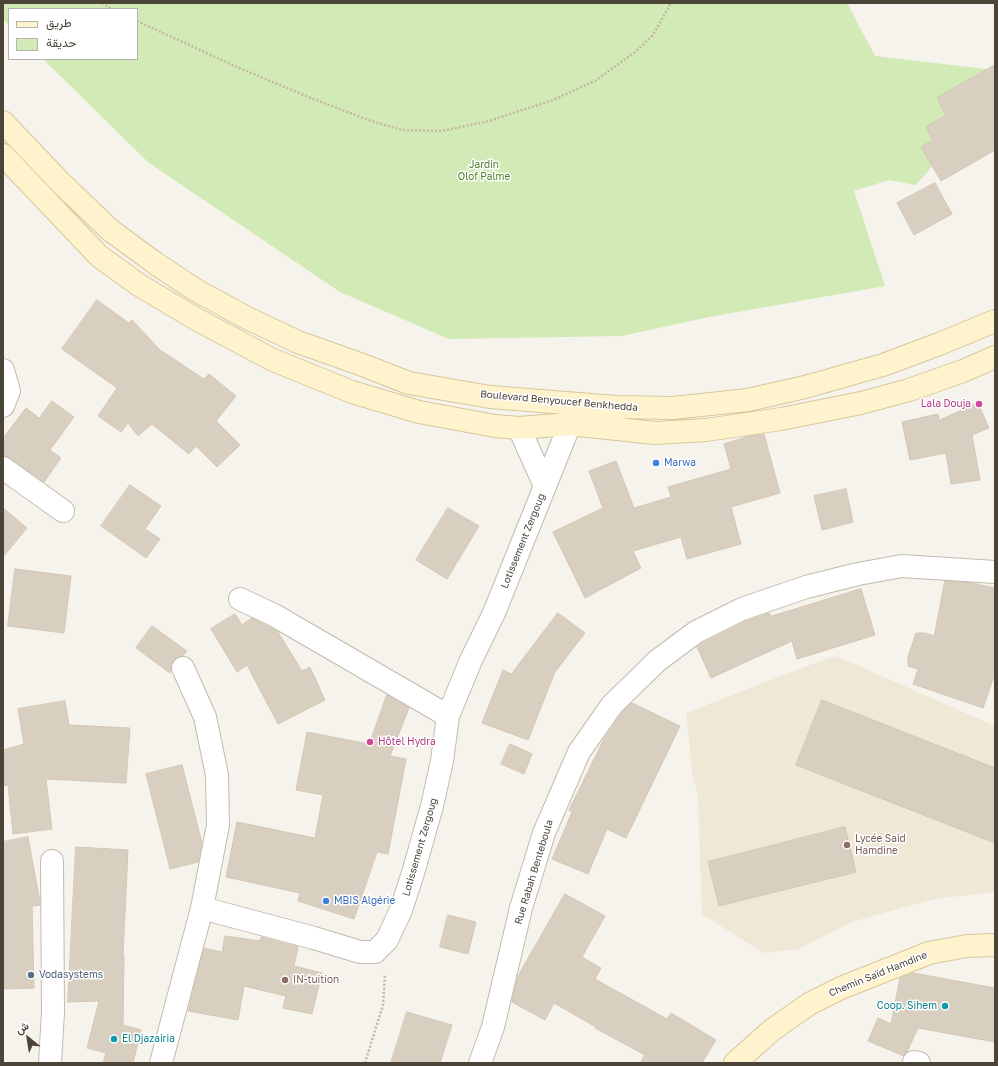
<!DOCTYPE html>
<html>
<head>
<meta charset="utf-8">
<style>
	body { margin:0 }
	#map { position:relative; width:998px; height:1066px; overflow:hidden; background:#f6f3ec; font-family:"Golos Text",Vazirmatn,sans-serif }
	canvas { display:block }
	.frame { position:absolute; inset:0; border:4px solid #4b4439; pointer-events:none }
	.legend { position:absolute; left:8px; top:8px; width:130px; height:52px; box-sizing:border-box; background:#fff; border:1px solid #b7b4b0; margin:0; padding:5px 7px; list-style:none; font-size:12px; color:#4b4439 }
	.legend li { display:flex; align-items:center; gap:8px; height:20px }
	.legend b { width:20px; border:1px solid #b7b4b0 }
	.north { position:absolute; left:8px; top:1018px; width:40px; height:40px; -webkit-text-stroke:3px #fff; paint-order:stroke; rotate:330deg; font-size:11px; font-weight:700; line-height:16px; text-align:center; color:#4b4439 }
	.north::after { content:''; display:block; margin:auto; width:14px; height:18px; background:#4b4439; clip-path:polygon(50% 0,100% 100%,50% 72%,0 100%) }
</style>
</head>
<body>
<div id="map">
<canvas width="998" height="1066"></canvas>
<div class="frame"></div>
<ul class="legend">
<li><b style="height:5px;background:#fff3cd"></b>طريق</li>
<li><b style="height:11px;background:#d2eab5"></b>حديقة</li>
</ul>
<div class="north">ش</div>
</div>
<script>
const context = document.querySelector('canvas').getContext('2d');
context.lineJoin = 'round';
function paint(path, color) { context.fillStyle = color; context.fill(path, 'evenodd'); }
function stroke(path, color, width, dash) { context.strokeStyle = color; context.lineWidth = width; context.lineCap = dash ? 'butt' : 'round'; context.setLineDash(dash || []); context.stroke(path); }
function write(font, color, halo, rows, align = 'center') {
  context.font = font + ' "Golos Text",sans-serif'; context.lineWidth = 3; context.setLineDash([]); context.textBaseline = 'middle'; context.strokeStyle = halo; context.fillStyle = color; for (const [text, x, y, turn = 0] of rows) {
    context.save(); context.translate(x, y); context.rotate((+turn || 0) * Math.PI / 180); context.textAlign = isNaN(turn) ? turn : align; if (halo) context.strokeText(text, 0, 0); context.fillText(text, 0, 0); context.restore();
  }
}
const education = new Path2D(`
	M836,656L995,726V892L934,899L851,922L799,949L763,953L702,914L698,798L692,771L686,713L820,661Z`);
const green = new Path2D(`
	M3,3H847L875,56L995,70V93L916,185L889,180L854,191L885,286L709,317L622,336L449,339L340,292L149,163L43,59H137V9H9V25L3,19Z`);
const building = new Path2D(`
	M995,65V150L941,181L921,147L933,140L926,127L946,115L937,98Z
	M935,183L952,214L914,235L897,203Z
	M97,300L129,323L132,320L160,350L204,379L209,374L236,396L216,421L240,445L217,467L196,446L189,454L152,424L138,436L128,423L121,432L98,416L117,388L62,349Z
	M52,401L74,417L50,450L61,458L44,482L10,458L3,456V438L26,408L39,418Z
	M978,403L989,428L972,435L980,480L951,484L946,453L910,460L902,422L938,414L939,420Z
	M764,434L780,493L731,507L741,544L687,559L681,537L633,551L641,568L585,598L553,532L603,508L589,471L616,461L634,508L671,497L668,487L731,469L724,444L749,436Z
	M130,485L161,506L145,529L160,539L146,558L101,526Z
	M846,489L853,522L822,530L814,496Z
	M3,508L27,528L3,557Z
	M448,508L479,526L447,579L416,560Z
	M15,569L71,576L64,633L8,626Z
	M945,581L972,583L995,588V673L983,708L913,684L918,669L908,666V657L916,633H925L934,636Z
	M861,589L875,635L797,659L792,641L711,678L697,647L703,643L747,621L769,613L771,616Z
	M558,613L585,633L555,672L528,740L482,723L503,670L511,674Z
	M235,614L242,625L252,618L278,632L302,671L310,667L325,700L278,724L247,665L237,672L211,629Z
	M152,626L187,651L183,656L178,657L173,660L171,666L170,673L136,648Z
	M387,695L409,708L390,756L406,759L388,854L377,852L354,919L298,901L300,893L226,877L237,822L315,838L323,795L296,790L307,732L369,744Z
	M822,700L995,768V843L796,765Z
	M65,701L69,725L130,728L126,783L46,779L52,829L13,834L8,785L3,786V750L24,744L18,709Z
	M632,703L680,726L626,838L607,829L588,874L552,859L572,812L569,810L604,739L622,713Z
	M510,744L532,754L524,774L501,764Z
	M182,765L202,843L198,862L170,869L146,774Z
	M845,827L856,872L719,906L708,862Z
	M28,837L40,902V905L32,906L34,988L3,989V842Z
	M76,847L128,850L123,955H124L123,1025L141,1030L133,1063H103L106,1053L87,1048L99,1001L68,1002Z
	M565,894L605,916L582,957L601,968L595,979L667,1019L671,1013L716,1040L702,1063H640L645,1055L595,1028L596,1027L554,1003L545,1020L512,1002L517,978Z
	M448,915L476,922L468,954L440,947Z
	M225,936L260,941L261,937L298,947L294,966L322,973L312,1014L283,1008L286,996L244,986L238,1020L188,1011L204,948L222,952Z
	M913,973L995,988V1042L918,1028L907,1052L904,1056L868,1041L878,1018L891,1024L900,978Z
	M407,1012L452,1025L440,1063H391Z`);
const path = new Path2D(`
	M102,3L112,9
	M137,21L237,67L311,98L368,120L402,130L442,131L489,121L553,100L595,81L635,52L653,35L671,3
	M365,1063L383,1005L385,974`);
const minor = new Path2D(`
	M3,370L9,391L3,406
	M519,428L545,486
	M3,468L63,511
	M240,599L274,615L448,716
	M183,668L205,717L217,775L218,825L202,908
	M914,1062L919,1063
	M50,1063L53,1012L52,861
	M161,1063L202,908L314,938L360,952H375L387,940L401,910L413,873L432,806L442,761L448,716L471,660L494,613L570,424
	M480,1063L493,1027L521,908L544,833L579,752L612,705L657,661L696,632L742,609L806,587L858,574L902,566L995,572`);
const secondary = new Path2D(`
	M3,122L60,182L110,230L155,263L194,289L247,318L298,342L360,364L409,383L490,397L616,407L673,408L748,400L805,387L883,365L939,344L995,321
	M3,155L99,256L139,285L196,319L273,360L352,392L419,412L495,426L519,428L570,424L655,433L706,430L781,419L861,403L909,390L963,371L995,357
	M735,1063L772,1030L809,1004L841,988L929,953L967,946L995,945`);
const markers = [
	[979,404,4,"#d1479c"],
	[656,463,4,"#3f7fe0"],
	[370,742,4,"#d1479c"],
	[847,845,4,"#8d6e63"],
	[326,901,4,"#3f7fe0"],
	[31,975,4,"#5c6f8a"],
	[285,980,4,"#8d6e63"],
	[945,1006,4,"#0f9aa8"],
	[114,1039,4,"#0f9aa8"]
];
const parkNames = [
	["Jardin",484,165],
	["Olof Palme",484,177]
];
const streetNames = [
	["Boulevard Benyoucef Benkhedda",559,401,5],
	["Lotissement Zergoug",523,541,-68],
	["Lotissement Zergoug",420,847,-74],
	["Rue Rabah Benteboula",534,872,-73],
	["Chemin Saïd Hamdine",878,974,-22]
];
const hotelNames = [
	["Lala Douja",971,404],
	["Hôtel Hydra",378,742,"left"]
];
const shopNames = [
	["Marwa",664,463],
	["MBIS Algérie",334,901]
];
const educationNames = [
	["Lycée Said",855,839],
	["Hamdine",855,851],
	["IN-tuition",293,980]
];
const serviceNames = [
	["Vodasystems",39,975]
];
const cultureNames = [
	["Coop. Sihem",937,1006],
	["El Djazairia",122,1039,"left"]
];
paint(education, '#efe8d6');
paint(green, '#d2eab5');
paint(building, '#d8cfc1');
stroke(building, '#d3c7b4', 1);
stroke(minor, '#c2bbae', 24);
stroke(secondary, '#d6c79b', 24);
stroke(path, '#c4b79f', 2.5, [2, 2]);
stroke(minor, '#fff', 22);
stroke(secondary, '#fff3cd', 22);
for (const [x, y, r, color] of markers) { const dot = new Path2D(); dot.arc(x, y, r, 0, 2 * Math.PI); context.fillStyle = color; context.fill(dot); stroke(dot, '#fff', 1.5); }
write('10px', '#4a7f2a', '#fff', parkNames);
write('10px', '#4b4439', '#fff', streetNames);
write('10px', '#b23c85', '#fff', hotelNames, 'right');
write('10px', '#366cbe', '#fff', shopNames, 'left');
write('10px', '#785e54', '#fff', educationNames, 'left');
write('10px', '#4e5e75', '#fff', serviceNames, 'left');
write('10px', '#0d838f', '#fff', cultureNames, 'right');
</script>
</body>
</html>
